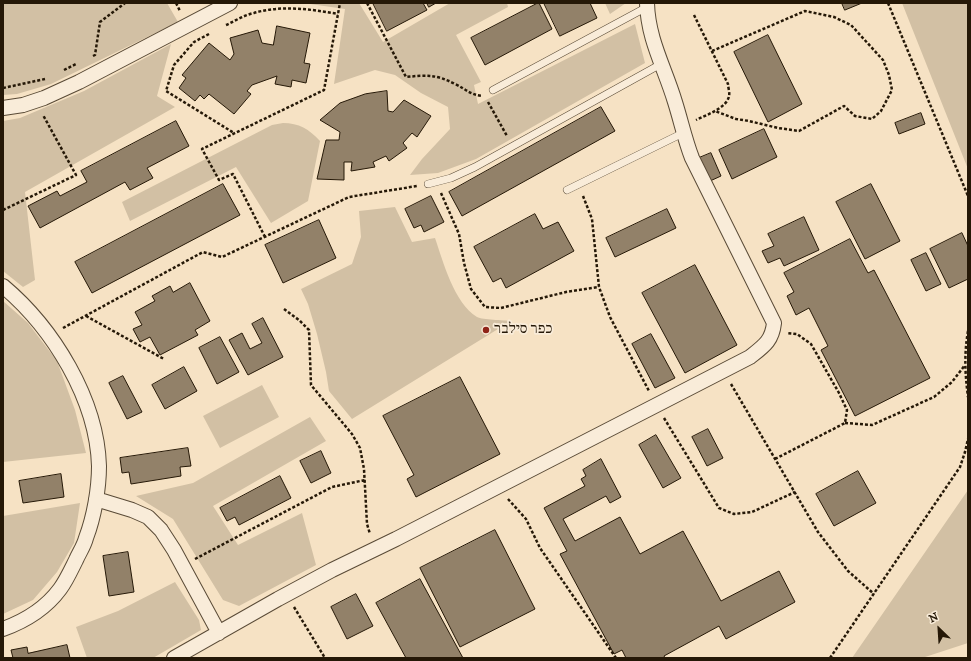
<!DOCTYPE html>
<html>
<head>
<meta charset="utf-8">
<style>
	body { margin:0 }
	#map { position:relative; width:971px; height:661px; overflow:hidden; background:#f6e2c4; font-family:"IM FELL DW Pica",serif }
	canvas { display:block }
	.frame { position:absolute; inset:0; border:4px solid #251807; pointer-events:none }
	.north { position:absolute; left:919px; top:609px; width:40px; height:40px; -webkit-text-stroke:3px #f9ecd9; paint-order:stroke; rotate:335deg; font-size:11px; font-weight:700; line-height:16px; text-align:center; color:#251807 }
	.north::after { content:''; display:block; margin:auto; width:14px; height:18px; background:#251807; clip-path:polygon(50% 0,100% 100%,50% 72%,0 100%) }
</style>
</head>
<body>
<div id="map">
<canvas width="971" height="661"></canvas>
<div class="frame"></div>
<div class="north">N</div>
</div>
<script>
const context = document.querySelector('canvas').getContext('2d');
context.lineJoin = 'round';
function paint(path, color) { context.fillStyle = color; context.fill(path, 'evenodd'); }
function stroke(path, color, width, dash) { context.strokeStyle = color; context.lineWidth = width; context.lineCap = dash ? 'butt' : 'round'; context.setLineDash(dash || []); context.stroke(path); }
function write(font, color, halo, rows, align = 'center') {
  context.font = font + ' "IM FELL DW Pica","Frank Ruhl Libre",serif'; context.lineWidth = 3.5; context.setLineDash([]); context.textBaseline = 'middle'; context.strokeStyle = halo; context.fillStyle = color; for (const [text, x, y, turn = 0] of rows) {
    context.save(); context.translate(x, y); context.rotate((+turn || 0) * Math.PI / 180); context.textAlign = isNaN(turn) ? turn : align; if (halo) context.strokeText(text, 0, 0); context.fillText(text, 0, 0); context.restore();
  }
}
const green = new Path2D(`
	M3,3H167L178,22L51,84L17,94L3,95Z
	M303,3H359L383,42L450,3H507L508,7L456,35L481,82L474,85L478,104L635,24L645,63L476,159L438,173L410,175L422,159L450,129L448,107L421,93L395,75L375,70L334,84L345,9Z
	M605,3H626L610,14Z
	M902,3H968V169Z
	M171,44L157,96L175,107L25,192L35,280L23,287L3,271V121L20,118L84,91Z
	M283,123C299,123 309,129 320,141L308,201L271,223L236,167L130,221L122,202L272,125Z
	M395,207L412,242L435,238C443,261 454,303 477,317C483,320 503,320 511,321L352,419L329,391L326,372L317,334L308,304L301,289L352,264L361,237L359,211Z
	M3,301L28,323L57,361L75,410L86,453L3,462Z
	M262,385L279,417L220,448L203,416Z
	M310,417L326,441L213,506L238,545L302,513L316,565L239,606L223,600L173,519L136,496L193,483Z
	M968,490V643L922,658H852Z
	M80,503L74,543L57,572L33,600L3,614V516Z
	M175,582L199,620L201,630L153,658H87L76,627L118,611Z`);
const building = new Path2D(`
	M373,3H423L427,10L387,31Z
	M427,3H436L429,7Z
	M538,3H539L552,29L485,65L471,38Z
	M544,3H590L597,18L560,36Z
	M842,3H862L845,10Z
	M277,26L310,33L304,63L310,64L306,83L292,80L291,87L275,84L277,76L252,85L247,91L251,94L234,114L209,94L204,99L200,95L195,101L179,88L186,78L182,75L209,43L230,60L234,54L230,38L258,30L262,43L273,45Z
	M768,35L802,104L768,122L734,52Z
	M387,91L388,111L393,112L404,100L431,116L417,137L412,133L403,143L407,148L389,161L386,156L373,162L375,167L351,171L352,162H344V180L317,179L326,140H339L340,132L320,120L340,103L365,94Z
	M601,107L615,131L462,216L449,192Z
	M921,113L925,124L899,134L895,123Z
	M176,121L189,146L147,168L153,178L130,190L125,182L40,228L28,206L57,191L60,196L87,182L81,171Z
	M764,129L777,157L732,179L719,150Z
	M711,153L721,176L710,181L699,158Z
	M223,184L240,215L92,293L75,262Z
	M871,184L900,241L865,259L836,202Z
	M431,196L444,222L424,232L421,225L414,228L405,209Z
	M667,209L676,228L615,257L606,238Z
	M535,214L543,229L558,222L574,251L506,288L501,278L493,282L474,247Z
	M804,217L819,250L784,266L780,258L768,263L762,251L774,246L768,234Z
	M319,220L336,258L283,283L265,245Z
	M962,233L968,246V279L949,288L930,249Z
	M850,239L868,273L874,270L930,378L855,416L821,350L828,346L809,308L796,315L787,296L794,292L784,273Z
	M926,253L941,284L926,291L911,260Z
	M695,265L737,345L685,373L642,293Z
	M190,283L210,321L195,330L198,335L160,355L150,337L140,342L133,329L142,325L135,312L155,301L152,296L170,286L173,292Z
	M263,318L283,357L248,375L229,340L242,333L250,349L262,343L252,324Z
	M651,334L675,378L655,388L632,344Z
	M220,337L239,372L217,384L199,348Z
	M184,367L197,391L165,409L152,385Z
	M123,376L142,412L127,419L109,383Z
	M460,377L500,454L416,497L407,479L414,475L383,416Z
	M708,429L723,458L707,466L692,437Z
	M656,435L681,478L663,488L639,445Z
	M188,448L191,466L180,467L181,476L131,484L129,472L122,473L120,458Z
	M321,451L331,473L311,483L300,461Z
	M601,459L621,497L610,503L606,496L563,519L575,541L620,517L640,554L683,531L721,601L779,571L795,602L726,639L719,626L664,656L665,658H626L622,650L614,654L560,554L567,551L544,508L585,486L581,479L586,476L583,470Z
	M858,471L876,503L834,526L816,494Z
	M61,474L64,497L23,503L19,481Z
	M280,476L291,498L239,525L235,517L227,521L220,508Z
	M495,530L535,609L460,647L420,568Z
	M128,552L134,592L109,596L103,556Z
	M420,579L463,658H406L376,603Z
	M356,594L373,626L347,639L331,607Z
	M67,645L70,658H13L11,650L27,647L28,653Z`);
const path = new Path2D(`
	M176,3L180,11
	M367,3L406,77C426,75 436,74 455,84C466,89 470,95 483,96
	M888,3L968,196
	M694,15L728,84C728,87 730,93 729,96C727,108 706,115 696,120
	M226,25C235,21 244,15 254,13C281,5 310,9 338,14
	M209,34L194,42L174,65L166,91L234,133
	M712,51L805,11L834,17L851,25L883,60L889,75L892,90L881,111L872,119L855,116L844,106L799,131L778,128L749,121L736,119L715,111
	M93,56L95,55L100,22L125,3
	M64,70L76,64
	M3,88L45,79
	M488,102L507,136
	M441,193L459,234L464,263L471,289L485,307L501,308L566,292L599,287
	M583,196L592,219L599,287L610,317L649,391
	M3,210L76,175L43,115
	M265,237L233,174L219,180L202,149L324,90L340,3
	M284,309L299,320L309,330L311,385L352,434L360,448L364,469L367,524L370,534
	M86,316L164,359
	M63,328L203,252L222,257L349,197L417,186
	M968,331C964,354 965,374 968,397
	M731,384L818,532L848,571L874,594
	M664,418L719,508L734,514L752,512L795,492
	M845,423L872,425L934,397L952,382L965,365
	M775,459L845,423L847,410L839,393L811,344L797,334L787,333
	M508,499L526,519L540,548L616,658
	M195,559L332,487L365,480
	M294,607L325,658
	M830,658L960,467L965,452L968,439`);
const service = new Path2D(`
	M493,90L647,7
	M428,184L451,178L475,167L661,64
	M567,190L683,133`);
const minor = new Path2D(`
	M3,108L23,105L44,98L79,82L230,3
	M3,286C53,328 97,399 99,466C99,489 94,517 86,538C84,546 79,553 76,560C71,570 66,581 60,589C46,608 25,621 3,629
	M96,499L132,510L148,517L161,530L174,550L219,633
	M174,658L278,599L332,570L396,539L750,357C764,346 772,341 774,323L692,158C685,140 681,121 675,102C665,68 648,40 647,3`);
const markers = [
	[486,330,4,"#8f2418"]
];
const poiNames = [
	["כפר סילבר",494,330]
];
paint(green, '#d2c0a4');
paint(building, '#928169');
stroke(building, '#251807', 1);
stroke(service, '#594a36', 8);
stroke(minor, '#594a36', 16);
stroke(path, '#251807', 2.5, [3, 2]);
stroke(service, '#f9ecd9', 7);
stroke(minor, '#f9ecd9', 14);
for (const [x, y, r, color] of markers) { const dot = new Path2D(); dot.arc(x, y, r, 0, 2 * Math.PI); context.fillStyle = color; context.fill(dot); stroke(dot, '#f9ecd9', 1.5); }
write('15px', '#251807', '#f9ecd9', poiNames, 'left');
</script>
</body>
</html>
